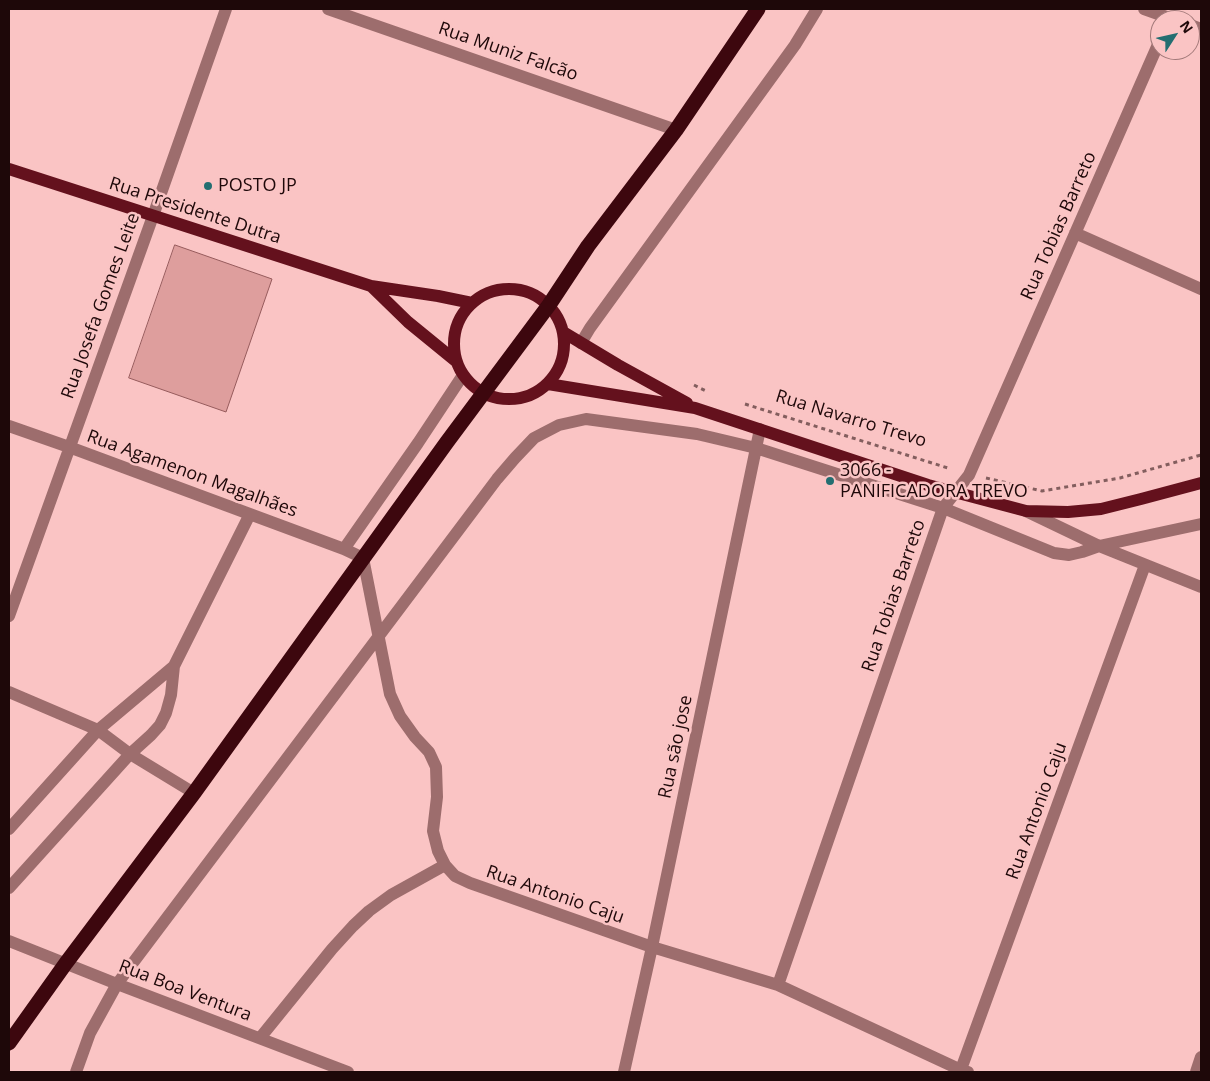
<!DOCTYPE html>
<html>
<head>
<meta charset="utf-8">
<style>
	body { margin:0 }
	#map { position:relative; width:1210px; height:1081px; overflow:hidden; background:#fac4c4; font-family:"Open Sans",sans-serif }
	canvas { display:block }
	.frame { position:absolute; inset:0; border:10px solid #1e0809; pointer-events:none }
	.north { position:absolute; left:1150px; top:10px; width:50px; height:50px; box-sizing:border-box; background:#fac4c4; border:1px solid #a27979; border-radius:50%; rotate:55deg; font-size:14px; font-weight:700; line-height:20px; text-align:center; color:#1e0809 }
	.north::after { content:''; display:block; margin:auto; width:18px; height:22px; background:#236e71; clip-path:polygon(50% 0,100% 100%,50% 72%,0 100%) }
</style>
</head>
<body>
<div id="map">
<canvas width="1210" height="1081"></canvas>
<div class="frame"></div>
<div class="north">N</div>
</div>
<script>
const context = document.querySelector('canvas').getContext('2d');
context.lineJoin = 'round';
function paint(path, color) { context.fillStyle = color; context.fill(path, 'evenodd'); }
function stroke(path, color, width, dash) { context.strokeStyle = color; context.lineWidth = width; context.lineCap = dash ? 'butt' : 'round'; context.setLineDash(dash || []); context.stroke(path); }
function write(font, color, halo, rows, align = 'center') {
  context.font = font + ' "Open Sans",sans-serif'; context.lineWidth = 5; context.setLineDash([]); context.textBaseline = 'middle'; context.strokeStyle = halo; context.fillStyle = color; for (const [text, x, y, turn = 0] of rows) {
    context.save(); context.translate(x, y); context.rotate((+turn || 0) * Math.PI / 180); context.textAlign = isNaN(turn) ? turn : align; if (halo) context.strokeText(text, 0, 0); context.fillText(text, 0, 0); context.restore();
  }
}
const building = new Path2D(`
	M175,245L272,279L226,412L129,378Z`);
const path = new Path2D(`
	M694,385L708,392
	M745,404L951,469
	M986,478L1042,491L1120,478L1201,455`);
const minor = new Path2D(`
	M328,9L676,130
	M1144,9L1175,20
	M1190,25L1201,29
	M1075,233L1201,289
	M581,343L590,328L795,45L817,9
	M9,426L69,447L344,549L363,558L390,694L400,716L415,737L429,752L436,767L437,797L433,831L438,851L445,865L455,876L470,883L652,947L778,985L961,1070L968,1072
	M1026,511L1099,546L1201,587
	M344,549L418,443L463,375
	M9,616L153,216L226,9
	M9,692L98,730L130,754L194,793
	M9,829L98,730L174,666
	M9,888L130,754L151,735L160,725L166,713L171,695L174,666L250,514
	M9,941L117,984L348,1072
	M778,985L943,508L969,475L1160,40
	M260,1038L332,949L353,926L369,911L391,895L445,865
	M76,1072L90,1033L117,984L497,479L515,458L534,438L559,425L586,419L697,434L756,448L943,508L1054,553L1069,555L1082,552L1099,546L1201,524
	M624,1072L652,947L760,429
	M960,1072L1145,565
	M1196,1072L1201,1057`);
const major = new Path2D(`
	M9,169L371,286L438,296L472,303
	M371,286L408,322L457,362
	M454 344a55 55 0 1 1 110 0a55 55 0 1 1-110 0Z
	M563,332L618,365L687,403
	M548,384L695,408L928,485L1026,511L1068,512L1101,509L1141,499L1201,483`);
const highway = new Path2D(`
	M9,1043L66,963L194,793L447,442L549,305L588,246L676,130L758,9`);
const markers = [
	[208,186,5,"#236e71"],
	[830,481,5,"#236e71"]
];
const streetNames = [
	["Rua Muniz Falcão",508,52,19],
	["Rua Presidente Dutra",195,211,18],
	["Rua Tobias Barreto",1059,226,-66],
	["Rua Josefa Gomes Leite",101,306,-70],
	["Rua Navarro Trevo",851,419,17],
	["Rua Agamenon Magalhães",192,474,20],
	["Rua Tobias Barreto",894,596,-71],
	["Rua são jose",676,747,-78],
	["Rua Antonio Caju",1037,811,-70],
	["Rua Antonio Caju",555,895,19],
	["Rua Boa Ventura",185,991,21]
];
const poiNames = [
	["POSTO JP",218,186],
	["3066 -",840,471],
	["PANIFICADORA TREVO",840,492]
];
paint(building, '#de9e9d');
stroke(building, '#965b5c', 1);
stroke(path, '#835e5e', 3, [4, 4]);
stroke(minor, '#9d6d6d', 12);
stroke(major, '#64111d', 12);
stroke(highway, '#3d070e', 15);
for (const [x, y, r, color] of markers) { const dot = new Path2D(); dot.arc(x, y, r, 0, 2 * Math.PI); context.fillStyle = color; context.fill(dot); stroke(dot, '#fac4c4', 2); }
write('18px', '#1e0809', '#fac4c4', streetNames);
write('18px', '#1e0809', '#fac4c4', poiNames, 'left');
</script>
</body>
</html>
